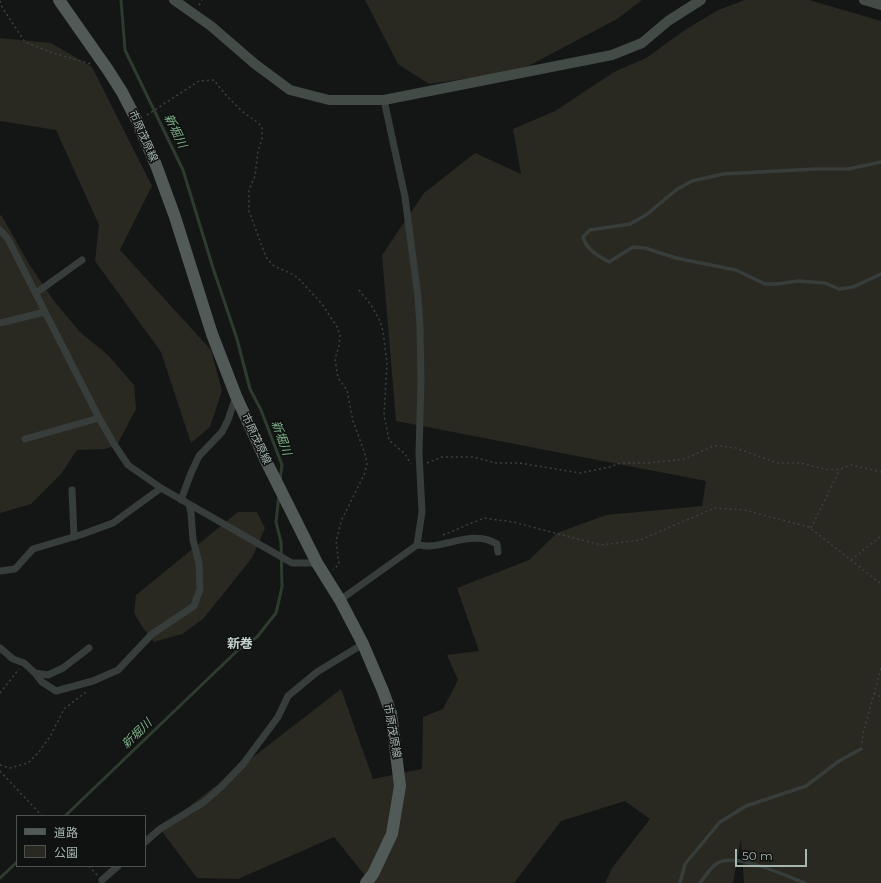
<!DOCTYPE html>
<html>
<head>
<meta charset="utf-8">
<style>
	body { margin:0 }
	#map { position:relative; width:881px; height:883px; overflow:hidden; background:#141616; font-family:Montserrat,"Noto Sans JP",sans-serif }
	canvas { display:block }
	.legend { position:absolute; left:16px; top:815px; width:130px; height:52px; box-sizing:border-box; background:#101111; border:1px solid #4c534f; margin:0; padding:5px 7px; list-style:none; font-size:12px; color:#a6b7ad }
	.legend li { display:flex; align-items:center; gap:8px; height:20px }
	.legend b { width:20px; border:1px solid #4c534f }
	.scale { position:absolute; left:735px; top:849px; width:72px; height:18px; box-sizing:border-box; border:2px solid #a6b7ad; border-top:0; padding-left:5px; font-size:12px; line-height:14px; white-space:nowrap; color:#a6b7ad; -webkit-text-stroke:3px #101111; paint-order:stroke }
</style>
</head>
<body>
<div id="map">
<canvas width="881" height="883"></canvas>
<ul class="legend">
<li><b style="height:5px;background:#515a56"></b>道路</li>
<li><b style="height:11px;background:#292821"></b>公園</li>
</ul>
<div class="scale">50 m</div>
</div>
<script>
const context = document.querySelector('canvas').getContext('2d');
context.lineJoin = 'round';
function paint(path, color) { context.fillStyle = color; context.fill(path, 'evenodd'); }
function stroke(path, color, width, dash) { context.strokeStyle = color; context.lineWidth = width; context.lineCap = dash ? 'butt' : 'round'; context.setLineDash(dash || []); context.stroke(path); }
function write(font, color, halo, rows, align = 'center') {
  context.font = font + ' Montserrat,"Noto Sans JP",sans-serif'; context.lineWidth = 3; context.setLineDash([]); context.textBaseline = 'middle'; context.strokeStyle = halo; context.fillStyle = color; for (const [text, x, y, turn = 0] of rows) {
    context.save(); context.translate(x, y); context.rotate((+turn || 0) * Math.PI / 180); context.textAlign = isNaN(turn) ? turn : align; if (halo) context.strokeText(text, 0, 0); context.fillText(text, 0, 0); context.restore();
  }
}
const green = new Path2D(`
	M365,0H642L617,19L519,71L429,84L398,64Z
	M745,0H809L881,21V883H744L741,839L733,883H605L612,868L650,819L625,801L561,821L514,883H371L334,837L238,879L197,878L160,829L341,689L373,779L422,769L423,717L443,709L458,680L447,655L479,651L457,588L529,560L557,533L606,515L702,506L706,481L396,421L382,255L424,193L475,153L521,174L513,129L555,111L614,72L646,58L685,30L718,10Z
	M0,38L51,43L92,67L152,186L120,250L211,350L222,391L210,427L191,443L161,352L95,261L99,225L56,130L0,121Z
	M0,215L2,216L29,264L54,301L80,332L108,355L134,385L136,409L117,445L105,449L77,450L61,474L31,504L0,513Z
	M238,512H257L265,528L252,558L203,619L182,634L154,642L143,628L134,613L136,595Z`);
const stream = new Path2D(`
	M121,0L125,50L183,170L213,268L237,339L250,389L261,410L282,465L280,480
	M65,816L238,650L257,637L276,613L282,587L281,542L276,522L279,495
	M0,878L17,862`);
const path = new Path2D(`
	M0,1L2,7L25,42L50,52L91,64
	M199,5L202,0
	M147,115L199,81L214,80C222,91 231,101 242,111C249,117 256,120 262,127V139L258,151L255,176L249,190V211L266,257L274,266L290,273L298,278L322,304L337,327L340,335L339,346L335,359L338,378L347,390L353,421L365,454L367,464L364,475L342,519L336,541L339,564L333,570
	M359,290L371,305L380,321L383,331L387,363L384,415L389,440L405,454L411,464
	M427,463L442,457H473L496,463H519L580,473L610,467L621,463H647L685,459L713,446H721L736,448L777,463H801L829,470L840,469L851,465L881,472
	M811,528L840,469
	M443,535L484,518L513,522L601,545L640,540L715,508L744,510L809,527L880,583L881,586
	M851,560L881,536
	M0,693L19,669
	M874,693L881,697
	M862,743L863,734L881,668
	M0,765L10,768L28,763L39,752L51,735L64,709L86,692
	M0,771L42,816
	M89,866L97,875`);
const lane = new Path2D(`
	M881,162L848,169H815L723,174L692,181L676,190L646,215L630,224L590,230L583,237C586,250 599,256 609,262L633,247L645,248L676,258L736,270L765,284H777L798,281L825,283L839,289L853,287L881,274
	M680,883L685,864L720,822L746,806L806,786L839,761L861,749
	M700,883C705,877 710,868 716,864C734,851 786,876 805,883`);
const street = new Path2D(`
	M384,100L405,197L418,297L420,327L421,380L419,453L422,512L417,545
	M0,230L8,239L99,418L114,444L128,465L161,488L292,563H317
	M36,293L82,260
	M0,323L45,312
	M25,439L99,418
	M72,490L74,537
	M181,500L191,473L199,456L222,432L228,420L236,396
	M0,571L15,569L33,549L83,534L113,523L161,488
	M340,600L417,545C421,545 425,546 430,546C452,544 476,531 497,544L498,552
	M0,648L13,659L24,663L35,673L42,682L56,691L93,681L118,670L152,634L194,606L200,589L199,563L193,540L191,513L189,504
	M35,673L48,675L63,668L89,648
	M145,842L160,829L204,802L221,787L243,764L278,717L288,696L317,672L363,644
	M102,880L118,866`);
const secondary = new Path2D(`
	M174,0L211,26L255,64L290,90L329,100H384L612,55L642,43L668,21L701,0
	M864,0L881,5`);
const primary = new Path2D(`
	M59,0L108,70L122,92L137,121L156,165L175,217L212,334L236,396L266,461L317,563L340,600L363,644L383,691L391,713L400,786L392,834L373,874L366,883`);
const streetNames = [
	["市原茂原線",143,136,66],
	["市原茂原線",256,439,65],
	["市原茂原線",392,731,80]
];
const waterNames = [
	["新堀川",175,131,64],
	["新堀川",281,438,70],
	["新堀川",137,734,-44]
];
const quarterNames = [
	["新巻",240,644]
];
paint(green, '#292821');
stroke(stream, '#2d3c2f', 3);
stroke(path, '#3b423f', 1.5, [2, 3]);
stroke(lane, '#373d3b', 3.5);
stroke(street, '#373d3b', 7);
stroke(secondary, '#434b47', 10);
stroke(primary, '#515a56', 12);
write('11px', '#a6b7ad', '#101111', streetNames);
write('italic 12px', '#7db288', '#101111', waterNames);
write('bold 13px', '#c7d3cd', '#101111', quarterNames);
</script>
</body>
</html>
